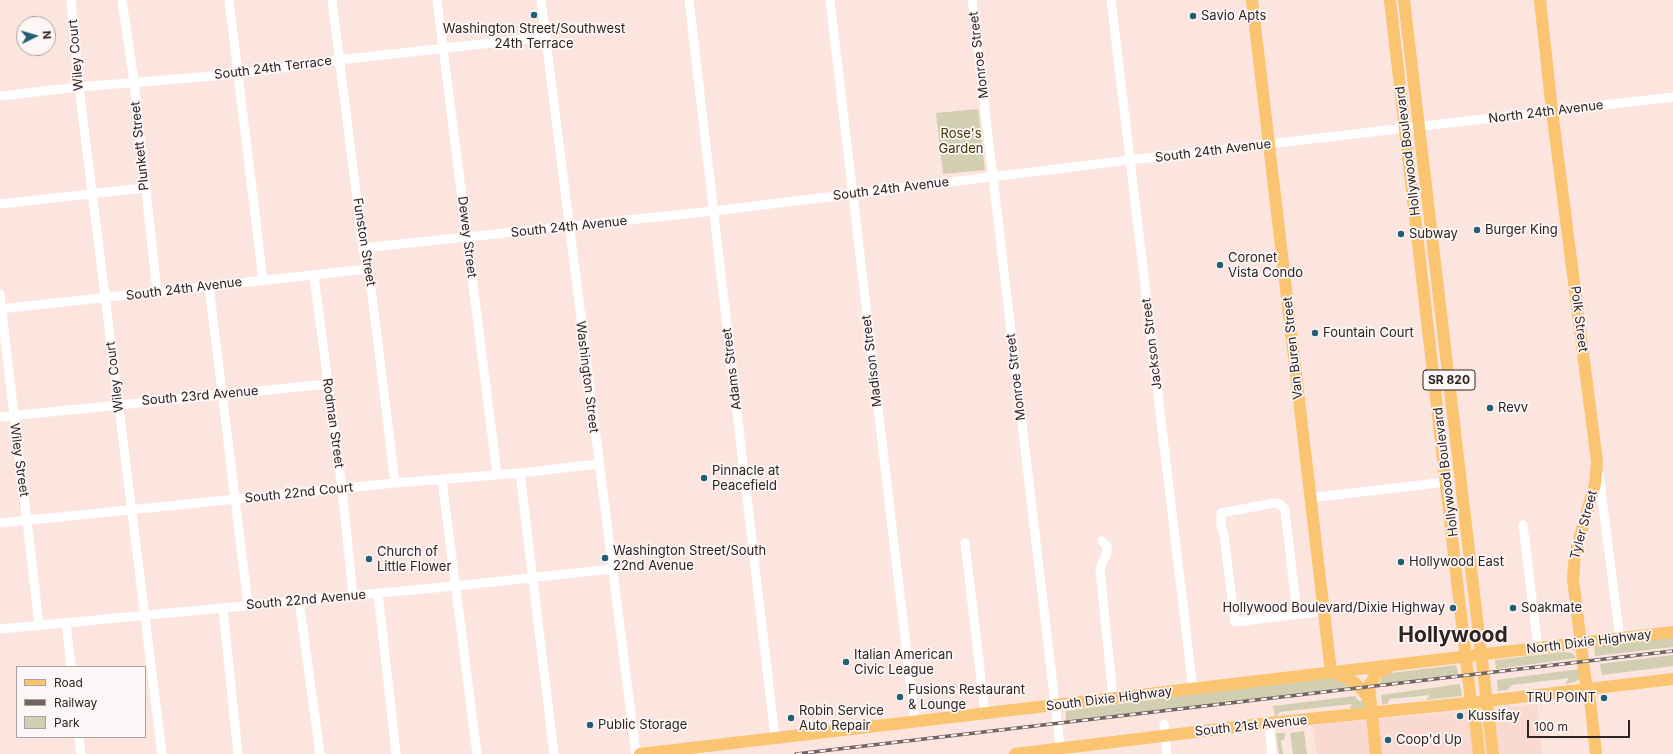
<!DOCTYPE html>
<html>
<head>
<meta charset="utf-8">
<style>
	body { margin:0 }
	#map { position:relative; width:1673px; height:754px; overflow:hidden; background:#fde5df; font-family:Inter,sans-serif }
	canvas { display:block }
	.legend { position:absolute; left:16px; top:666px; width:130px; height:72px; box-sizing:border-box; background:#fcf7f6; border:1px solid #a9a3a1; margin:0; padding:5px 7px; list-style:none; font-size:12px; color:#2d2422 }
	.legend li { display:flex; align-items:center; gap:8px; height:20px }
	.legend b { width:20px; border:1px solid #a9a3a1 }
	.north { position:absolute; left:16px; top:16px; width:40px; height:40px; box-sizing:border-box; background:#fcf7f6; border:1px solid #a9a3a1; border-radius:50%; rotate:85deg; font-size:11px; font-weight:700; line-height:16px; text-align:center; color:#2d2422 }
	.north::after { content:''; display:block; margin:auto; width:14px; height:18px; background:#255d77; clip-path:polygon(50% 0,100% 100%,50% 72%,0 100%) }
	.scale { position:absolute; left:1527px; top:720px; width:103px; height:18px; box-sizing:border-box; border:2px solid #2d2422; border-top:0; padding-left:5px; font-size:12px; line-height:14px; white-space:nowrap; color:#2d2422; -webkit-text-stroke:3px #fcf7f6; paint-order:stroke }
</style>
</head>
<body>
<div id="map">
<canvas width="1673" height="754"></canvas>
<ul class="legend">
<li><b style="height:5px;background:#fac471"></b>Road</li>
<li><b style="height:5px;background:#726460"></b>Railway</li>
<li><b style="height:11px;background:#d2ceb1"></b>Park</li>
</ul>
<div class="north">N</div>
<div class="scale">100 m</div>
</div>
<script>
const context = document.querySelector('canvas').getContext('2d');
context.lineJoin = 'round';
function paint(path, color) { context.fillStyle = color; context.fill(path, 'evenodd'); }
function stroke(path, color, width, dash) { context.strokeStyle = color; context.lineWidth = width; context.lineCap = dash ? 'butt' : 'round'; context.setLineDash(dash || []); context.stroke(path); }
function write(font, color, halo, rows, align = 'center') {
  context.font = font + ' Inter,sans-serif'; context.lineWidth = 3.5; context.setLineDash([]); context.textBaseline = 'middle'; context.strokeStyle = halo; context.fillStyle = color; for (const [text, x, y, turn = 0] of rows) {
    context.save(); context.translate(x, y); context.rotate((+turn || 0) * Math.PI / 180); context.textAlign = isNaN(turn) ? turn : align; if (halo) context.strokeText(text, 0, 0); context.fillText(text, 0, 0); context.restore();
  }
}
const built = new Path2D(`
	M1537,704L1542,754H1317L1313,725Z`);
const green = new Path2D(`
	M978,109L985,170L943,174L936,113Z
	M1673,637V647L1595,656L1594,647Z
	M1563,652L1572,653L1576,658L1496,669L1495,660Z
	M1673,655V666L1602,675L1600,664Z
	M1456,665L1459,676L1379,685L1383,674Z
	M1579,669L1580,678L1575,682L1565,684L1569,678L1512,685L1507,690L1498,691L1497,680Z
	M1336,676L1355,688L1066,722V711Z
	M1460,684L1462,696L1426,700L1430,695L1390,699L1387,704H1382L1381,695Z
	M1355,696L1359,701L1366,700V707L1350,709L1352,704L1280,712L1275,717L1273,706Z
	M1304,731L1307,754H1293L1290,733Z
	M1276,733H1285L1284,740H1281L1283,754H1279Z`);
const minor = new Path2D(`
	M71,0L79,87L162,754
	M122,0L134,82L157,292
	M229,0L263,280
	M332,0L363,248L372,295L395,483
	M437,0L497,474
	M541,0L636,754
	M689,0L775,738
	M830,0L915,722
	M972,0L1061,754
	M1111,0L1193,689
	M0,96L79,87L239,74L339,60L545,37
	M0,204L144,188
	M363,248L713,211L1130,160L1673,97
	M314,276L342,489L353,595
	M209,286L248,605
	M0,294C12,405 27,515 39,625
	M0,309L367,269
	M0,417L328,384
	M520,473L554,754
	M1599,475L1620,639
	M442,480L477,754
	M1310,498L1446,482
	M0,523L395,483L520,473L598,464
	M1523,525L1538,648
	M1102,541L1107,546V552L1100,569L1113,698
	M965,543L985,713
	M378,593L396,754
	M299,600L320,754
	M223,609L238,754
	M1297,614L1285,510L1280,504L1274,503L1221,513V525L1224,536L1235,622L1324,611
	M66,623L71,667
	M0,629L455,586L612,569
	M1269,723L1272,754
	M1164,724L1167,754
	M79,737L81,754`);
const major = new Path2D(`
	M1252,0L1331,672
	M1390,0L1471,702L1475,718L1479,754
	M1404,0L1493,754
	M1540,0L1552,111L1597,462L1595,484L1575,554L1573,579L1585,677L1590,700L1596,754
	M1334,673C1350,678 1362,686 1369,700
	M640,754L1673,632
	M1015,754L1269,723L1487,701L1673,679
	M1376,754L1369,686L1377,673L1388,668`);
const rail = new Path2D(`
	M796,754L1673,651`);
const markers = [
	[534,15,4,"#255d77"],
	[1193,16,4,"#255d77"],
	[1477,230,4,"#255d77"],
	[1401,234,4,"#255d77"],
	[1220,265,4,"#255d77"],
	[1315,333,4,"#255d77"],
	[1490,408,4,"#255d77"],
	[704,478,4,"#255d77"],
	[605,558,4,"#255d77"],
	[369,559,4,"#255d77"],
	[1401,562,4,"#255d77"],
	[1453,608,4,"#255d77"],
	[1513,608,4,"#255d77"],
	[846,662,4,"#255d77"],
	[900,697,4,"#255d77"],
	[1604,698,4,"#255d77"],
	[1460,716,4,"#255d77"],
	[791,718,4,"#255d77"],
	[590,725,4,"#255d77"],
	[1388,740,4,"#255d77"]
];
const shields = [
	[1449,380,52]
];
const shieldNames = [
	["SR 820",1449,380]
];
const poiNames = [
	["Savio Apts",1201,16],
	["Washington Street/Southwest",534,29,"center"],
	["24th Terrace",534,44,"center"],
	["Burger King",1485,230],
	["Subway",1409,234],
	["Coronet",1228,258],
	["Vista Condo",1228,273],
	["Fountain Court",1323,333],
	["Revv",1498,408],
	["Pinnacle at",712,471],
	["Peacefield",712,486],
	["Washington Street/South",613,551],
	["22nd Avenue",613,566],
	["Church of",377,552],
	["Little Flower",377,567],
	["Hollywood East",1409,562],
	["Hollywood Boulevard/Dixie Highway",1445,608,"right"],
	["Soakmate",1521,608],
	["Italian American",854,655],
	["Civic League",854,670],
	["Fusions Restaurant",908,690],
	["& Lounge",908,705],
	["TRU POINT",1596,698,"right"],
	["Robin Service",799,711],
	["Auto Repair",799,726],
	["Kussifay",1468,716],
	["Public Storage",598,725],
	["Coop'd Up",1396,740]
];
const streetNames = [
	["Wiley Court",76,55,-95],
	["Monroe Street",979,55,-97],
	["South 24th Terrace",273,68,-7],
	["North 24th Avenue",1546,112,-7],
	["Plunkett Street",140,146,-96],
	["South 24th Avenue",1213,151,-7],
	["Hollywood Boulevard",1408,151,-97],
	["South 24th Avenue",891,189,-7],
	["South 24th Avenue",569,227,-6],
	["Dewey Street",467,237,83],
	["Funston Street",364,242,81],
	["South 24th Avenue",184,289,-7],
	["Polk Street",1579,319,83],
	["Jackson Street",1152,344,-97],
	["Van Buren Street",1293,348,-96],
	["Madison Street",872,361,-97],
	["Adams Street",732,369,-97],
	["Wiley Court",115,377,-97],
	["Washington Street",587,377,83],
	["Monroe Street",1016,377,-97],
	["South 23rd Avenue",200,396,-5],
	["Rodman Street",333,423,82],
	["Wiley Street",19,460,82],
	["Hollywood Boulevard",1446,472,-97],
	["South 22nd Court",299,493,-6],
	["Tyler Street",1584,525,-75],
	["South 22nd Avenue",306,600,-5],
	["North Dixie Highway",1589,642,-7],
	["South Dixie Highway",1109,699,-7],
	["South 21st Avenue",1251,726,-6]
];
const parkNames = [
	["Rose's",961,134],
	["Garden",961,149]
];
const townNames = [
	["Hollywood",1453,636]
];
paint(built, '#f9d9d0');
paint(green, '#d2ceb1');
stroke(minor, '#fff', 9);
stroke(major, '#fac471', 12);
stroke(rail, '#726460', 3.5);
stroke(rail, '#fcf7f6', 2, [6]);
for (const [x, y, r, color] of markers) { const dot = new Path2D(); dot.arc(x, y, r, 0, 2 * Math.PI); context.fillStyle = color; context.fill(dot); stroke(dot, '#fcf7f6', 1.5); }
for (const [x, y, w] of shields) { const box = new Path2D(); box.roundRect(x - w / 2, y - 10, w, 20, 3); context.fillStyle = '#fcf7f6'; context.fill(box); stroke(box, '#2d2422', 1); }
write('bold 12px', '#2d2422', null, shieldNames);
write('13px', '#2d2422', '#fcf7f6', poiNames, 'left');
write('13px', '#2d2422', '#fcf7f6', streetNames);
write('13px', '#3d3600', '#fcf7f6', parkNames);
write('bold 21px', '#2d2422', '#fcf7f6', townNames);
</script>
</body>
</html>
